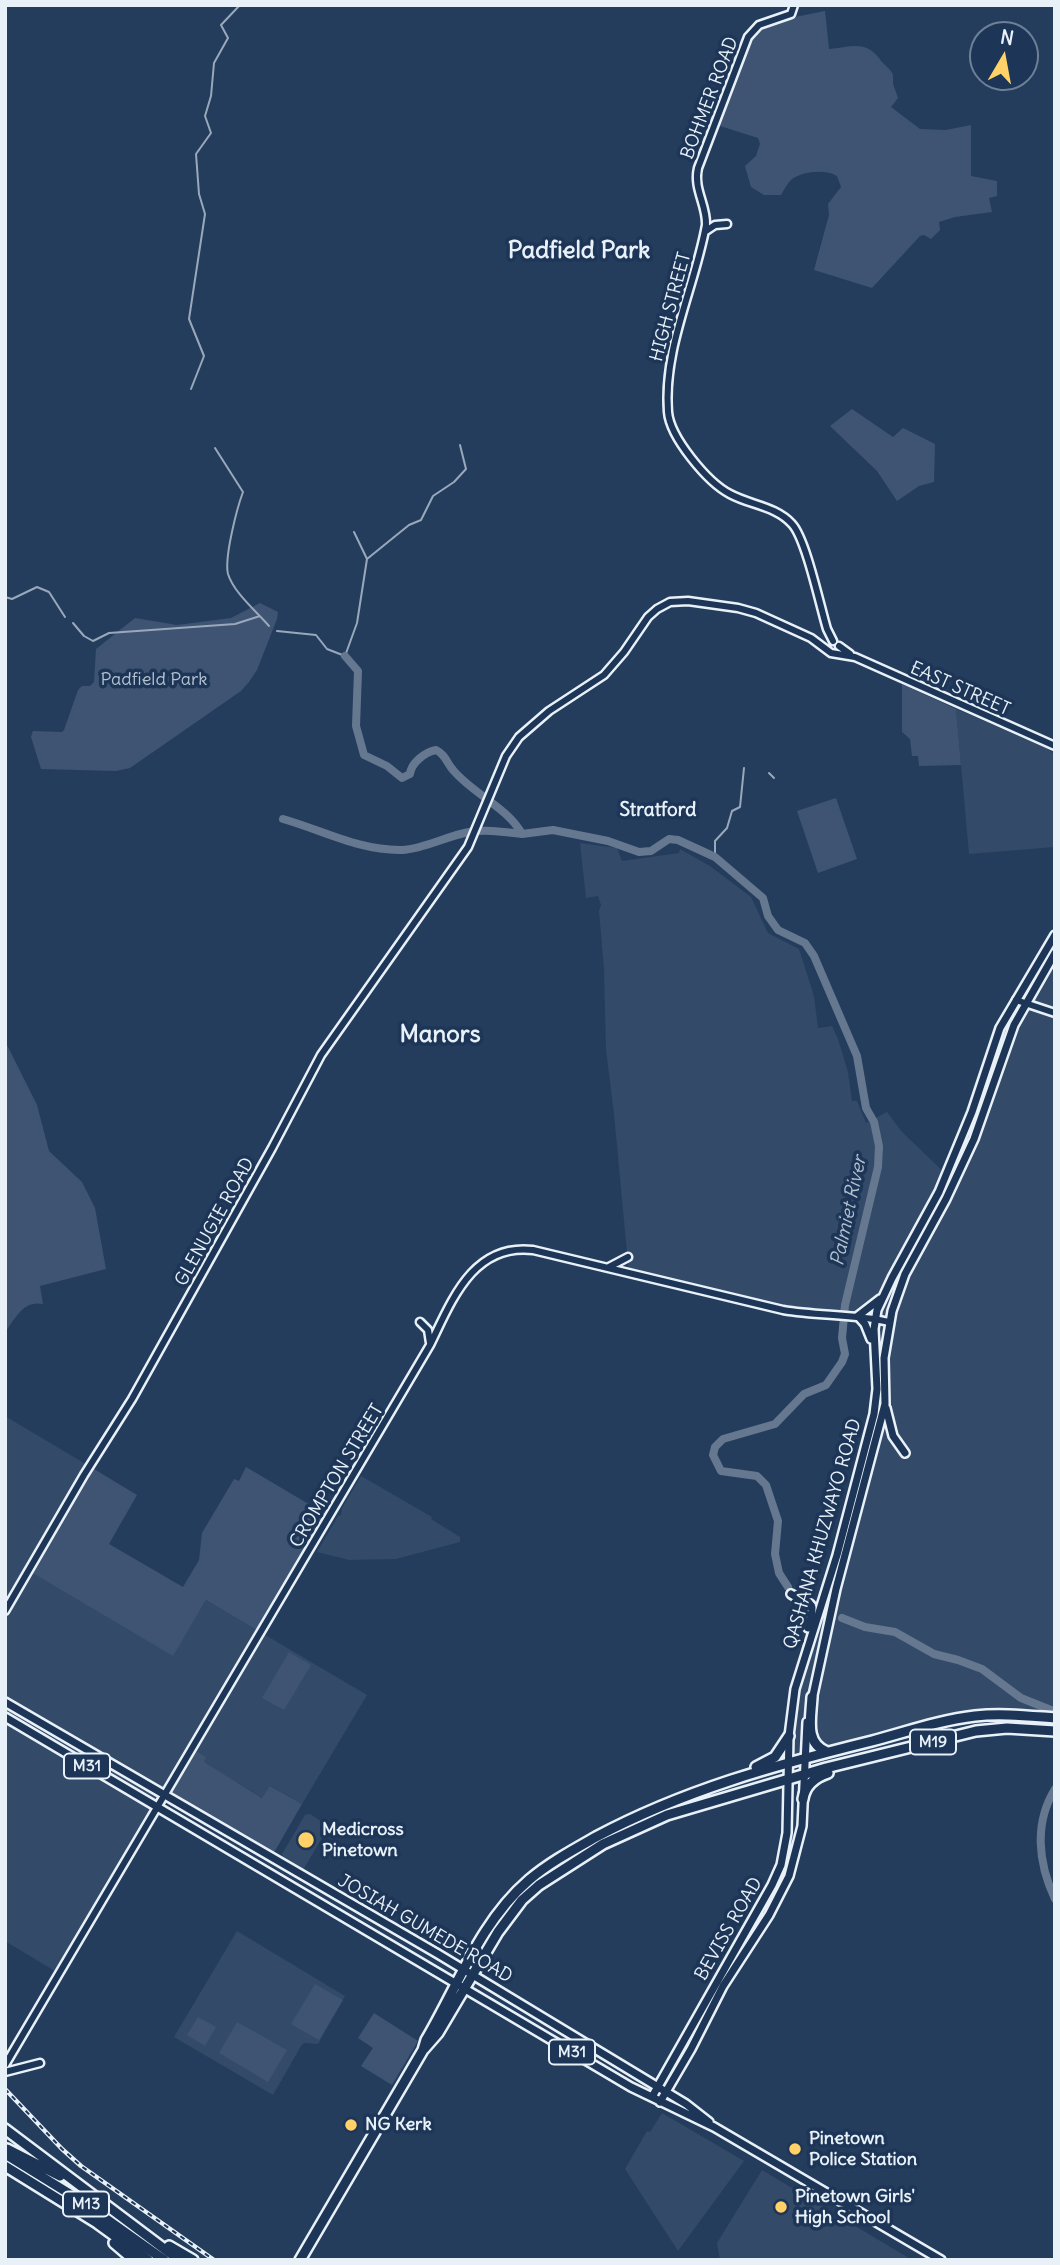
<!DOCTYPE html>
<html>
<head>
<meta charset="utf-8">
<style>
	body { margin:0 }
	#map { position:relative; width:1060px; height:2265px; overflow:hidden; background:#253d5d; font-family:Delius,sans-serif }
	canvas { display:block }
	.frame { position:absolute; inset:0; border:7px solid #e8f1f8; pointer-events:none }
	.north { position:absolute; left:969px; top:21px; width:70px; height:70px; box-sizing:border-box; background:#1d3557; border:2px solid #6e8097; border-radius:50%; rotate:10deg; font-size:19px; font-weight:700; line-height:28px; text-align:center; color:#e8f1f8 }
	.north::after { content:''; display:block; margin:auto; width:24px; height:32px; background:#ffd166; clip-path:polygon(50% 0,100% 100%,50% 72%,0 100%) }
</style>
</head>
<body>
<div id="map">
<canvas width="1060" height="2265"></canvas>
<div class="frame"></div>
<div class="north">N</div>
</div>
<script>
const context = document.querySelector('canvas').getContext('2d');
context.lineJoin = 'round';
function paint(path, color) { context.fillStyle = color; context.fill(path, 'evenodd'); }
function stroke(path, color, width, dash) { context.strokeStyle = color; context.lineWidth = width; context.lineCap = dash ? 'butt' : 'round'; context.setLineDash(dash || []); context.stroke(path); }
function write(font, color, halo, rows, align = 'center') {
  context.font = font + ' Delius,sans-serif'; context.lineWidth = 7; context.setLineDash([]); context.textBaseline = 'middle'; context.strokeStyle = halo; context.fillStyle = color; for (const [text, x, y, turn = 0] of rows) {
    context.save(); context.translate(x, y); context.rotate((+turn || 0) * Math.PI / 180); context.textAlign = isNaN(turn) ? turn : align; if (halo) context.strokeText(text, 0, 0); context.fillText(text, 0, 0); context.restore();
  }
}
const built = new Path2D(`
	M956,709L1047,748L1055,755V847L969,854Z
	M580,843L617,848L622,861L679,853L680,849L710,866L751,897L768,933L799,949L814,996L818,1028L832,1026L838,1039L848,1072L852,1101H857L866,1123L887,1112L902,1132L950,1178L977,1114L1003,1035L1019,1001L1055,936V1718L990,1715L788,1763L791,1709L874,1414L876,1320L812,1315L629,1274L614,1114L606,1050L604,969L599,911L601,905L598,896L586,898Z
	M5,1416L89,1466L29,1571L173,1655L206,1600L367,1695L302,1804L271,1786L263,1798L203,1762L192,1749L58,1973L5,1941Z
	M361,1476L432,1517L431,1519L460,1537V1542L396,1559L349,1560L317,1552L338,1516L341,1515L342,1508Z
	M310,1814L329,1826L303,1870L283,1858L282,1854L305,1815Z
	M237,1931L345,1996L318,2044L304,2043L301,2046L273,2095L174,2037Z
	M662,2113L744,2161L678,2251L625,2169L647,2131L650,2132Z
	M762,2170L912,2260H720L717,2243Z`);
const green = new Path2D(`
	M825,11L829,49C850,47 865,40 879,58C883,65 890,67 893,75V84L898,98L891,107L920,129L946,130L971,125V176L997,181V196L989,198L992,212L955,217L939,222L940,230L931,239L924,235L920,236L872,288L814,270L829,215L828,204L841,187L837,176C825,169 802,171 791,180C787,184 784,190 781,195H764L751,187L745,166L756,156L760,144L758,138L717,125L755,31L770,22Z
	M852,409L893,437L903,428L935,444L934,482L919,486L897,501L877,471L830,426Z
	M260,603L278,612L277,619L257,670L249,682L241,691L130,768L116,771L41,769L31,737L33,731L62,732L64,730L78,690L82,686H90L94,682L96,649L135,618L177,625L231,618Z
	M902,684L956,709L961,765L919,766L918,756H912L910,739L902,732Z
	M836,798L857,859L818,873L797,811Z
	M5,1041L37,1105L49,1151L82,1182L95,1208L106,1269L40,1286L43,1304C23,1300 16,1318 5,1332Z
	M89,1466L137,1495L109,1544L183,1587L199,1560L202,1533L234,1479L239,1481L246,1467L329,1516L260,1632L206,1600L173,1656L29,1571Z
	M289,1652L311,1665L284,1710L262,1698Z
	M192,1749L206,1757L204,1762L262,1798L270,1786L302,1804L272,1856L165,1793Z
	M315,1984L343,2000L319,2040L291,2024Z
	M374,2013L418,2041L392,2085L361,2066L373,2048L358,2038Z
	M198,2017L216,2027L205,2046L187,2035Z
	M237,2022L287,2050L268,2082L219,2053Z`);
const stream = new Path2D(`
	M191,389L204,356L189,319L205,214L199,194L196,154L211,133L205,116L211,96L214,63L228,38L221,25L240,5
	M215,448L243,492C237,508 224,558 228,574C234,593 256,611 269,626
	M354,532L367,559
	M5,597L12,599L37,587L49,592L65,617
	M73,623L84,636L93,641L109,633L235,624L260,616
	M277,631L316,635L327,649L345,656L357,623L367,559L409,525L421,520L433,496L454,482L466,469L460,445
	M769,773L774,778
	M715,857V841L727,828L732,811L740,807L744,768`);
const river = new Path2D(`
	M345,656L358,671L356,726L364,755L387,766L402,778L410,774C411,763 425,752 436,750C446,755 446,762 453,770C473,794 507,807 522,834L553,830L608,841L639,852L651,851L669,839L678,840L715,857L763,898L768,916L778,930L805,943L814,956L857,1056L866,1108L874,1122L879,1146L878,1167L845,1305L842,1338L845,1354L842,1362L826,1385L804,1394L775,1424L723,1439L715,1447L713,1455L721,1471L757,1476L766,1485L778,1521L775,1554L779,1573L788,1587
	M283,819C322,830 360,851 402,850C425,849 446,836 469,832C487,829 504,832 522,834
	M842,1618L865,1627L895,1632L934,1654L958,1660L982,1669L1021,1698L1051,1710
	M1055,1789C1034,1823 1038,1863 1055,1899`);
const minor = new Path2D(`
	M794,5L791,14L759,25L748,37L698,168C693,189 707,205 706,225C695,287 663,348 668,412C670,437 707,482 730,494C750,505 776,506 792,524C806,539 820,606 827,629L833,641
	M706,231L715,225L727,224
	M839,646L850,654
	M1016,1000L1055,1013
	M609,1267L628,1257
	M420,1322L428,1330L430,1343
	M5,1611L84,1475L132,1399L272,1148L321,1055L468,847L506,756L519,737L549,711L604,675L624,652L648,617L657,609L670,602L688,601L738,608L756,613L811,638L831,653L855,657L1055,746
	M5,2065L430,1345C452,1300 473,1243 533,1250L783,1310C818,1316 854,1314 889,1322
	M5,2072L40,2063`);
const major = new Path2D(`
	M871,1339L865,1324L858,1316L880,1299
	M886,1408L893,1436L905,1453
	M791,1594C811,1608 817,1596 808,1628
	M812,1700L836,1589L885,1404L884,1358L892,1311L905,1274L946,1199L974,1139L1014,1025L1055,953
	M5,1702L438,1954L686,2104L709,2122
	M5,1717L631,2087L714,2127L941,2260
	M652,2097L772,1885L781,1865L787,1833L789,1736L795,1689L837,1555L874,1414L877,1389L874,1329L877,1310L892,1278L939,1192L972,1112L1000,1028L1055,935
	M660,2102L691,2049L723,1986L769,1915L789,1876L802,1826L807,1722`);
const highway = new Path2D(`
	M812,1697C811,1718 804,1743 827,1752
	M756,1767L775,1757L789,1736
	M803,1799C805,1785 816,1777 828,1773
	M424,2049L438,2033L498,1932L522,1900L539,1885L603,1844L667,1815L826,1768L976,1731L1007,1728L1055,1731
	M5,2129L179,2260
	M7,2149L60,2176
	M5,2154L78,2199L164,2260
	M5,2166L97,2223L148,2260
	M114,2243L134,2260
	M169,2246L193,2260
	M300,2260L423,2050L426,2040C458,1986 480,1922 529,1880C549,1863 573,1850 596,1837C684,1790 775,1765 872,1741C906,1732 940,1720 975,1716C1001,1713 1028,1716 1055,1718`);
const rail = new Path2D(`
	M5,2089L62,2149L81,2166L214,2260`);
const markers = [
	[306,1840,9,"#ffd166"],
	[351,2125,7,"#ffd166"],
	[795,2149,7,"#ffd166"],
	[781,2207,7,"#ffd166"]
];
const shields = [
	[933,1742,46],
	[87,1766,46],
	[572,2052,46],
	[86,2204,46]
];
const shieldNames = [
	["M19",933,1742],
	["M31",87,1766],
	["M31",572,2052],
	["M13",86,2204]
];
const streetNames = [
	["BOHMER ROAD",710,98,-69],
	["HIGH STREET",671,307,-75],
	["EAST STREET",960,689,24],
	["GLENUGIE ROAD",215,1222,-61],
	["CROMPTON STREET",337,1476,-59],
	["QASHANA KHUZWAYO ROAD",823,1534,-74],
	["JOSIAH GUMEDE ROAD",425,1929,30],
	["BEVISS ROAD",729,1929,-60]
];
const parkNames = [
	["Padfield Park",154,680]
];
const poiNames = [
	["Medicross",322,1830],
	["Pinetown",322,1851],
	["NG Kerk",365,2125],
	["Pinetown",809,2139],
	["Police Station",809,2160],
	["Pinetown Girls'",795,2197],
	["High School",795,2218]
];
const neighbourhoodNames = [
	["Stratford",658,811]
];
const waterNames = [
	["Palmiet River",849,1211,-78]
];
const districtNames = [
	["Padfield Park",579,251],
	["Manors",440,1035]
];
paint(built, '#334a68');
paint(green, '#3e5472');
stroke(stream, '#99a8ba', 2);
stroke(river, '#657890', 8);
stroke(minor, '#e8f1f8', 11);
stroke(major, '#e8f1f8', 12);
stroke(highway, '#e8f1f8', 14);
stroke(minor, '#1d3557', 6);
stroke(major, '#1d3557', 7);
stroke(highway, '#1d3557', 9);
stroke(rail, '#e8f1f8', 4.5);
stroke(rail, '#1d3557', 2, [5]);
for (const [x, y, r, color] of markers) { const dot = new Path2D(); dot.arc(x, y, r, 0, 2 * Math.PI); context.fillStyle = color; context.fill(dot); stroke(dot, '#1d3557', 2.5); }
for (const [x, y, w] of shields) { const box = new Path2D(); box.roundRect(x - w / 2, y - 12.5, w, 25, 5); context.fillStyle = '#1d3557'; context.fill(box); stroke(box, '#e8f1f8', 2); }
write('bold 16px', '#e8f1f8', null, shieldNames);
write('18px', '#e8f1f8', '#1d3557', streetNames);
write('18px', '#b5c2d0', '#1d3557', parkNames);
write('bold 18px', '#e8f1f8', '#1d3557', poiNames, 'left');
write('bold 19px', '#e8f1f8', '#1d3557', neighbourhoodNames);
write('italic 19px', '#b4c1ce', '#1d3557', waterNames);
write('bold 24px', '#e8f1f8', '#1d3557', districtNames);
</script>
</body>
</html>
